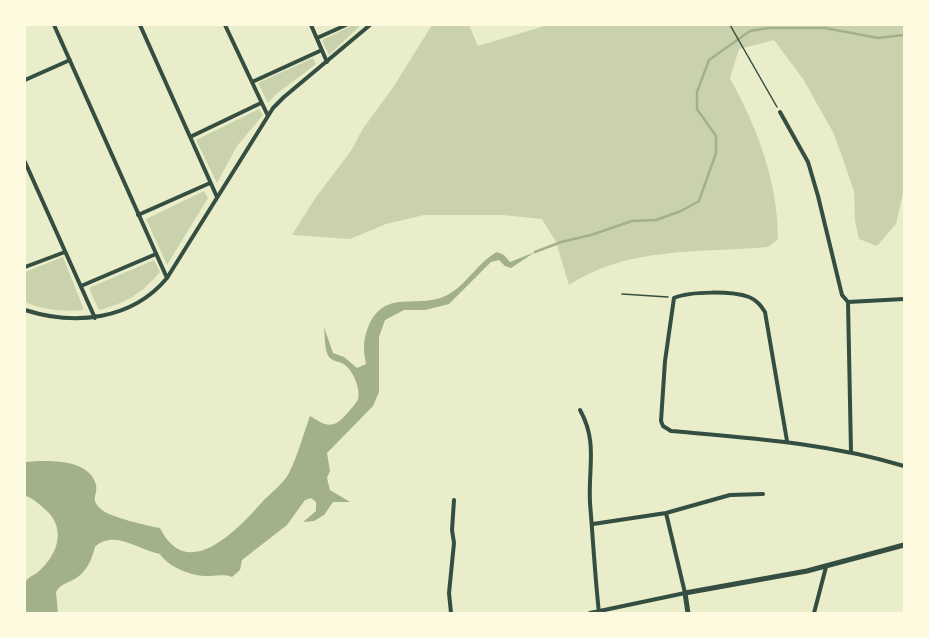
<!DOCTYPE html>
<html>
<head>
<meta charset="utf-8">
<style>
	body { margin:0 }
	#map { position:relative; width:929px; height:638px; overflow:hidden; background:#e9edc9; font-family:"Public Sans",sans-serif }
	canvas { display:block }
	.frame { position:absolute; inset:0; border:26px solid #fefae0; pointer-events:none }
</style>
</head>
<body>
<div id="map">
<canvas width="929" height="638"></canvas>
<div class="frame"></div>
</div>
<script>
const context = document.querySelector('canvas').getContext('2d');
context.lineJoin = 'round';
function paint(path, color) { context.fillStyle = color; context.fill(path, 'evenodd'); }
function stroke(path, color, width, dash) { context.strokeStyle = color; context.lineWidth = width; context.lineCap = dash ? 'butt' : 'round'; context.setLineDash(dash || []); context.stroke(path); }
const green = new Path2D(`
	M353,25H361L329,55L322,40Z
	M432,25H469L478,46L548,25H904V189L896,224L877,246L859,239L855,221L854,191L834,134L803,79L774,40L739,49L730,78C757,128 778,181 778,239L768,247C701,253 628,246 569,285L556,242L542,219L503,215H424L386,224L350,239L292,235L316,197L351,151L362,130L394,86Z
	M313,58L316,64L275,95L268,103L258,83Z
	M259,109L263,115L237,146L217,183L196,140Z
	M204,191L208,198L167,265L146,219Z
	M63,257L84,310C64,312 44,310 25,302V272Z
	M154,260L160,272C141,294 126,303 99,310L89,288Z`);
const water = new Path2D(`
	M497,252L504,255L510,262L535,252L511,268L505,266L499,260L491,262L449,304L425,310H404L385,320L379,337V392L373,406L327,453L330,471L327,478L330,490L350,502H333L324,515L314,521L303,522L316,511V502L311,498L305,500L287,525L242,560L240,570L232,577C223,574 219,576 210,576C194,577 169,568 160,554C138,550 114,529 95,547C92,559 86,574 73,580C65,584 61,584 56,592L58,613H25V583C28,576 34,576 39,571C57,555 66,531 48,512C42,507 33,497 25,496V462C46,460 90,458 96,485C98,496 89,499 102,510C110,517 148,526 160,528C188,585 240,527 264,500C272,492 284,483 289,473C298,455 303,435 310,416C319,421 328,429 338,422C342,420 357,403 358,399C361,389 353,371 345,365C340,361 333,362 329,357C324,350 325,335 324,327L333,353L344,357L357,368L366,364C363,349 363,339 369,325C386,287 420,311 449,294C468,283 478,262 497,252Z`);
const stream = new Path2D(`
	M535,252L561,242L591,235L632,221L656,220L681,211L699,201L716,153V136L697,109V92L709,60L750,31L768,28H825L878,38L904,35`);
const path = new Path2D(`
	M730,25L777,107
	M622,294L668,297`);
const minor = new Path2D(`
	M54,25L167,278
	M140,25L217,197
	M225,25L268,116
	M311,25L327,62
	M317,38L346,25
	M25,80L70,60
	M252,82L322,50
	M780,112L808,162L818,196L842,295L848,302L851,452
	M190,137L261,103
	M25,162L95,318
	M138,215L210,183
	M25,267L65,252
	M81,286L156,254
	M848,302L904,299
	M25,310C75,326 132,320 167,278L273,108L284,97L370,25
	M580,410C598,442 588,468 590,503C593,539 595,576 599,613
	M787,441L765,312C761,306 757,300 749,297C733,291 690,291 674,298L665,361L661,421L663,426L671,431C750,438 828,443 904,466
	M593,524L666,513L730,495L763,494
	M451,613L449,593L454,543L452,530L454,500
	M590,613L685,593L666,513
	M814,613L826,567`);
const tertiary = new Path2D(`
	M688,613L685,593L807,571L904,545`);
paint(green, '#cad2ad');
paint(water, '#a3b18a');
stroke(stream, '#a3b18a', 2.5);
stroke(path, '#344e41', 1.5);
stroke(minor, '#344e41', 4);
stroke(tertiary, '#344e41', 5);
</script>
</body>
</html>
